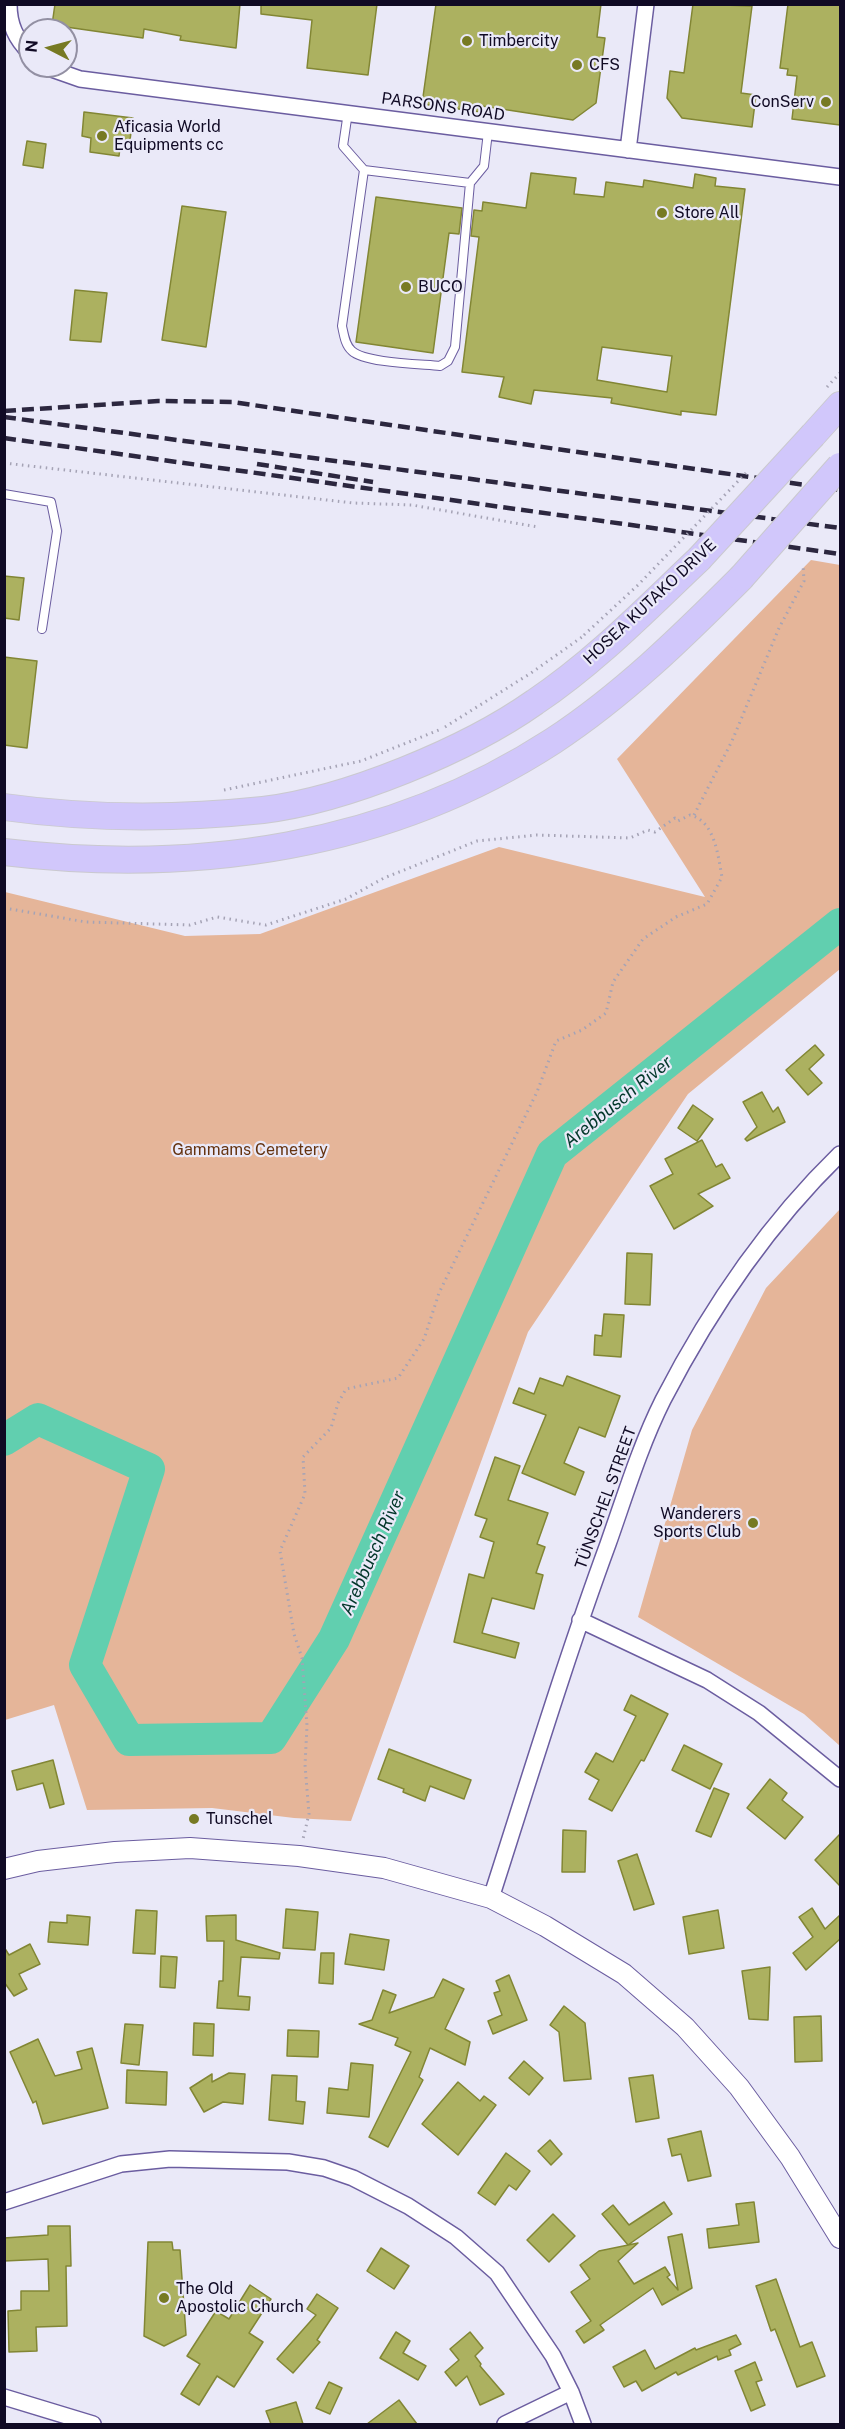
<!DOCTYPE html>
<html>
<head>
<meta charset="utf-8">
<style>
	body { margin:0 }
	#map { position:relative; width:845px; height:2429px; overflow:hidden; background:#eae9f8; font-family:"Public Sans",sans-serif }
	canvas { display:block }
	.frame { position:absolute; inset:0; border:6px solid #100a24; pointer-events:none }
	.north { position:absolute; left:18px; top:18px; width:60px; height:60px; box-sizing:border-box; background:#eae9f8; border:2px solid #9390a3; border-radius:50%; rotate:276deg; font-size:16px; font-weight:700; line-height:24px; text-align:center; color:#100a24 }
	.north::after { content:''; display:block; margin:auto; width:21px; height:27px; background:#777a23; clip-path:polygon(50% 0,100% 100%,50% 72%,0 100%) }
</style>
</head>
<body>
<div id="map">
<canvas width="845" height="2429"></canvas>
<div class="frame"></div>
<div class="north">N</div>
</div>
<script>
const context = document.querySelector('canvas').getContext('2d');
context.lineJoin = 'round';
function paint(path, color) { context.fillStyle = color; context.fill(path, 'evenodd'); }
function stroke(path, color, width, dash) { context.strokeStyle = color; context.lineWidth = width; context.lineCap = dash ? 'butt' : 'round'; context.setLineDash(dash || []); context.stroke(path); }
function write(font, color, halo, rows, align = 'center') {
  context.font = font + ' "Public Sans",sans-serif'; context.lineWidth = 4.5; context.setLineDash([]); context.textBaseline = 'middle'; context.strokeStyle = halo; context.fillStyle = color; for (const [text, x, y, turn = 0] of rows) {
    context.save(); context.translate(x, y); context.rotate((+turn || 0) * Math.PI / 180); context.textAlign = isNaN(turn) ? turn : align; if (halo) context.strokeText(text, 0, 0); context.fillText(text, 0, 0); context.restore();
  }
}
const green = new Path2D(`
	M811,560L840,565V969L688,1094L528,1332L351,1821L294,1818L212,1808L87,1810L54,1705L5,1720V892L185,936L260,934L499,847L705,897L617,759Z
	M840,1209V1746L804,1714L638,1617L692,1430L766,1288Z`);
const river = new Path2D(`
	M4,1440L38,1419L149,1469L85,1665L129,1740L271,1738L334,1639L552,1154L840,924`);
const building = new Path2D(`
	M55,4H240L236,48L180,40L181,36L144,29L143,38L52,25Z
	M261,4H377L368,75L307,68L312,20L261,14Z
	M436,4H601L597,37L605,38L596,103L573,120L482,106L481,112L422,104Z
	M693,4L752,6L741,93L756,95L752,127L682,118L667,98L670,71L684,73Z
	M788,4H840V125L792,119L797,76L787,75L788,69L780,68Z
	M84,112L133,118L130,140L121,139L119,156L90,152L91,138L82,136Z
	M27,141L46,144L43,168L23,165Z
	M531,173L576,178L574,194L604,197L606,182L643,187L644,180L693,188L695,174L716,178L715,186L745,189L716,415L681,411V415L611,403L612,398L534,390L531,404L499,397L504,377L462,372L479,237L471,236L474,210L482,211L483,202L526,208ZM602,347L672,356L667,392L597,380Z
	M376,197L462,208L459,234L449,233L433,353L356,342Z
	M182,206L226,212L206,347L162,340Z
	M75,290L107,293L101,342L70,340Z
	M4,576L24,578L19,620L4,618Z
	M4,657L37,661L27,748L4,745Z
	M815,1045L824,1055L809,1069L822,1083L808,1095L786,1070Z
	M762,1092L773,1112L778,1107L785,1122L747,1141L745,1139L757,1127L743,1102Z
	M693,1105L713,1119L697,1141L678,1128Z
	M702,1140L716,1167L722,1164L730,1178L698,1194L713,1206L674,1229L650,1186L673,1174L665,1159Z
	M627,1253L652,1254L650,1305L625,1304Z
	M604,1314L624,1315L621,1357L594,1355L595,1335L602,1336Z
	M567,1376L620,1396L605,1437L579,1427L564,1463L584,1472L575,1495L522,1473L546,1415L513,1403L519,1388L534,1394L540,1378L563,1386Z
	M495,1457L520,1466L508,1500L548,1513L537,1544L545,1547L536,1573L543,1575L534,1609L492,1598L482,1633L519,1643L515,1658L454,1642L469,1574L484,1578L494,1542L480,1537L487,1519L475,1515Z
	M631,1695L668,1714L644,1761L641,1760L612,1811L589,1799L599,1780L585,1772L596,1753L613,1762L636,1716L624,1710Z
	M684,1745L722,1764L710,1789L672,1770Z
	M389,1749L471,1780L464,1799L430,1786L425,1801L403,1792L404,1789L378,1779Z
	M53,1760L64,1804L50,1808L43,1783L17,1790L12,1771Z
	M770,1779L787,1793L782,1800L803,1817L785,1839L747,1808Z
	M714,1788L729,1794L711,1837L696,1831Z
	M563,1830L586,1831L585,1872H562Z
	M840,1834V1886L815,1860Z
	M637,1854L654,1904L634,1910L618,1861Z
	M812,1908L825,1929L840,1915V1939L806,1970L793,1953L813,1937L799,1917Z
	M286,1909L318,1912L315,1950L283,1948Z
	M136,1910L157,1911L155,1954L133,1953Z
	M718,1910L724,1948L689,1954L683,1917Z
	M67,1915L90,1917L88,1945L48,1942L50,1922L67,1923Z
	M236,1915V1940L280,1953L279,1959L241,1957L238,1996L250,1997L249,2010L217,2008L219,1981H223L224,1941H207L206,1916Z
	M350,1934L389,1940L384,1970L345,1964Z
	M30,1944L40,1964L19,1974L27,1989L14,1996L4,1982V1947L9,1955Z
	M321,1953H334L333,1984L319,1983Z
	M161,1956L177,1957L175,1988L160,1987Z
	M770,1967L768,2020L749,2019L742,1971Z
	M509,1975L527,2020L493,2034L488,2021L502,2015L494,1993L500,1991L496,1981Z
	M443,1979L464,1989L445,2029L470,2042L465,2065L430,2048L419,2077L423,2080L388,2147L369,2137L411,2052L395,2045L398,2038L359,2024L372,2020L383,1990L396,1995L389,2013L434,1997Z
	M564,2006L585,2023L591,2079L564,2081L559,2032L550,2025Z
	M821,2016L822,2061L795,2062L794,2017Z
	M194,2023L214,2024L213,2056L193,2055Z
	M125,2024L143,2025L139,2065L121,2063Z
	M288,2030L319,2031L318,2057L287,2056Z
	M38,2039L55,2076L82,2069L77,2052L92,2048L108,2108L43,2124L36,2101L33,2103L10,2052Z
	M524,2061L543,2078L529,2095L509,2078Z
	M351,2063L373,2065L369,2117L327,2113L329,2088L348,2090Z
	M127,2070L167,2072L166,2105L126,2103Z
	M229,2073L245,2074L243,2104L223,2102L204,2112L190,2088L212,2074V2082Z
	M272,2075L297,2076L296,2101L305,2102L303,2124L269,2120Z
	M653,2075L659,2118L636,2122L629,2078Z
	M458,2082L480,2101L484,2096L496,2105L458,2155L422,2124Z
	M701,2131L711,2176L688,2181L681,2154L672,2156L668,2139Z
	M550,2140L562,2154L551,2165L538,2151Z
	M506,2153L530,2171L516,2190L509,2185L495,2205L478,2193Z
	M664,2202L672,2214L628,2245L602,2214L613,2205L629,2225Z
	M754,2202L759,2242L709,2248L707,2229L739,2225L736,2204Z
	M553,2214L575,2236L549,2262L527,2240Z
	M48,2226H70L71,2266H66L67,2326L36,2327L37,2351L9,2352L8,2311L21,2310V2291H49L48,2259L4,2261V2238L48,2235Z
	M682,2234L692,2288L662,2305L653,2288L600,2325L604,2330L584,2343L576,2331L591,2321L571,2292L590,2279L580,2265L599,2251L638,2243L618,2261L634,2284L665,2267L670,2275L667,2277L678,2290L668,2237Z
	M148,2242H172L173,2250H180L186,2335L164,2346L144,2336Z
	M381,2248L409,2266L394,2289L367,2271Z
	M776,2279L800,2347L812,2342L825,2376L797,2387L775,2329L771,2331L756,2286Z
	M250,2285L271,2299L249,2333L263,2342L234,2387L217,2376L199,2405L181,2394L200,2364L187,2356L216,2311L229,2319Z
	M317,2294L338,2308L317,2340L320,2342L293,2373L277,2359L316,2315L307,2309Z
	M396,2332L410,2341L403,2353L426,2366L418,2380L380,2358Z
	M470,2332L483,2348L475,2356L481,2364L480,2366L504,2394L480,2405L467,2376L456,2386L445,2372L459,2360L450,2349Z
	M736,2335L741,2344L729,2350L731,2355L718,2360L717,2356L678,2375L676,2372L642,2391L636,2381L624,2387L613,2367L645,2350L655,2369L695,2348L696,2350Z
	M755,2362L762,2380L756,2382L765,2405L751,2411L735,2371Z
	M329,2382L342,2388L330,2414L316,2408Z
	M399,2400L417,2424H367Z
	M296,2402L303,2424H271L266,2411Z`);
const path = new Path2D(`
	M827,387L840,373
	M4,463L353,503L412,505L538,527
	M445,727L531,673L582,637
	M224,790L361,761L439,730
	M694,815L732,741L779,628L804,581L803,564
	M4,908L86,922L190,925L217,917L266,925L346,899L384,878L477,841L537,835L630,838L648,830L655,832L675,818L678,821L690,815C715,821 718,856 722,877L707,904L676,917L643,939L613,982L606,1013L582,1030L556,1041L537,1092L439,1293L424,1339L398,1378L346,1389L338,1403L331,1428L303,1457L305,1494L280,1551L294,1634L302,1658L307,1726L305,1765L309,1814L303,1839`);
const service = new Path2D(`
	M348,112L343,146L364,170L470,183L484,166L488,132
	M364,170L342,326C344,335 345,345 352,351C365,363 421,364 440,366L448,361L455,347L470,183
	M4,494L51,502L57,531L42,629`);
const minor = new Path2D(`
	M9,4C9,25 16,39 30,53
	M43,66L80,79L840,177
	M628,150L646,4
	M580,1620L707,1680L759,1713L840,1779
	M491,1898C529,1780 565,1661 608,1544C625,1496 640,1446 663,1400C709,1311 768,1224 840,1154
	M4,2202L121,2164L170,2159L288,2162L324,2168L353,2178L408,2206L456,2237L497,2273L553,2356L571,2392L583,2424
	M4,2397L93,2424
	M505,2424L571,2392`);
const tertiary = new Path2D(`
	M4,1869L38,1861L115,1852L190,1848L299,1856L384,1868L491,1898L545,1926L624,1974L685,2027L739,2087L790,2157L840,2238`);
const primary = new Path2D(`
	M813,435L840,405
	M4,807C90,819 176,819 263,810C346,800 467,750 535,702C596,661 646,609 699,559
	M4,852C196,875 388,848 553,741C623,695 682,637 741,578`);
const rail = new Path2D(`
	M4,411L158,401L232,402L840,490
	M4,417L840,528
	M4,438L840,554
	M257,464L373,482`);
const pathBridge = new Path2D(`
	M584,635L638,585L746,473`);
const primaryBridge = new Path2D(`
	M699,559L813,435
	M741,578L840,466`);
const markers = [
	[467,41,6,"#777a23"],
	[577,65,6,"#777a23"],
	[826,102,6,"#777a23"],
	[102,136,6,"#777a23"],
	[662,213,6,"#777a23"],
	[406,287,6,"#777a23"],
	[753,1523,6,"#777a23"],
	[194,1819,6,"#777a23"],
	[164,2298,6,"#777a23"]
];
const poiNames = [
	["Timbercity",479,41],
	["CFS",589,65],
	["ConServ",814,102,"right"],
	["Aficasia World",114,127],
	["Equipments cc",114,145],
	["Store All",674,213],
	["BUCO",418,287],
	["Wanderers",741,1514,"right"],
	["Sports Club",741,1532,"right"],
	["Tunschel",206,1819],
	["The Old",176,2289],
	["Apostolic Church",176,2307]
];
const streetNames = [
	["PARSONS ROAD",443,107,8],
	["HOSEA KUTAKO DRIVE",650,602,-43],
	["TÜNSCHEL STREET",606,1498,-70]
];
const parkNames = [
	["Gammams Cemetery",250,1150]
];
const waterNames = [
	["Arebbusch River",618,1102,-39],
	["Arebbusch River",373,1553,-66]
];
paint(green, '#e5b599');
stroke(river, '#61cfaf', 32);
paint(building, '#acb160');
stroke(building, '#828634', 1.5);
stroke(service, '#6b5da0', 10);
stroke(minor, '#6b5da0', 18);
stroke(tertiary, '#6b5da0', 22);
stroke(primary, '#cac9cf', 28);
stroke(path, '#a5a3b5', 3, [1.5, 4.5]);
stroke(service, '#fff', 8);
stroke(minor, '#fff', 15);
stroke(tertiary, '#fff', 20);
stroke(primary, '#d1c7fb', 26);
stroke(rail, '#2c273f', 4.5, [12, 6]);
stroke(primaryBridge, '#cac9cf', 28, []);
stroke(pathBridge, '#a5a3b5', 3, [1.5, 4.5]);
stroke(primaryBridge, '#d1c7fb', 26);
for (const [x, y, r, color] of markers) { const dot = new Path2D(); dot.arc(x, y, r, 0, 2 * Math.PI); context.fillStyle = color; context.fill(dot); stroke(dot, '#eae9f8', 2); }
write('16px', '#100a24', '#eae9f8', poiNames, 'left');
write('16px', '#100a24', '#eae9f8', streetNames);
write('16px', '#653310', '#eae9f8', parkNames);
write('italic 18px', '#02372a', '#eae9f8', waterNames);
</script>
</body>
</html>
